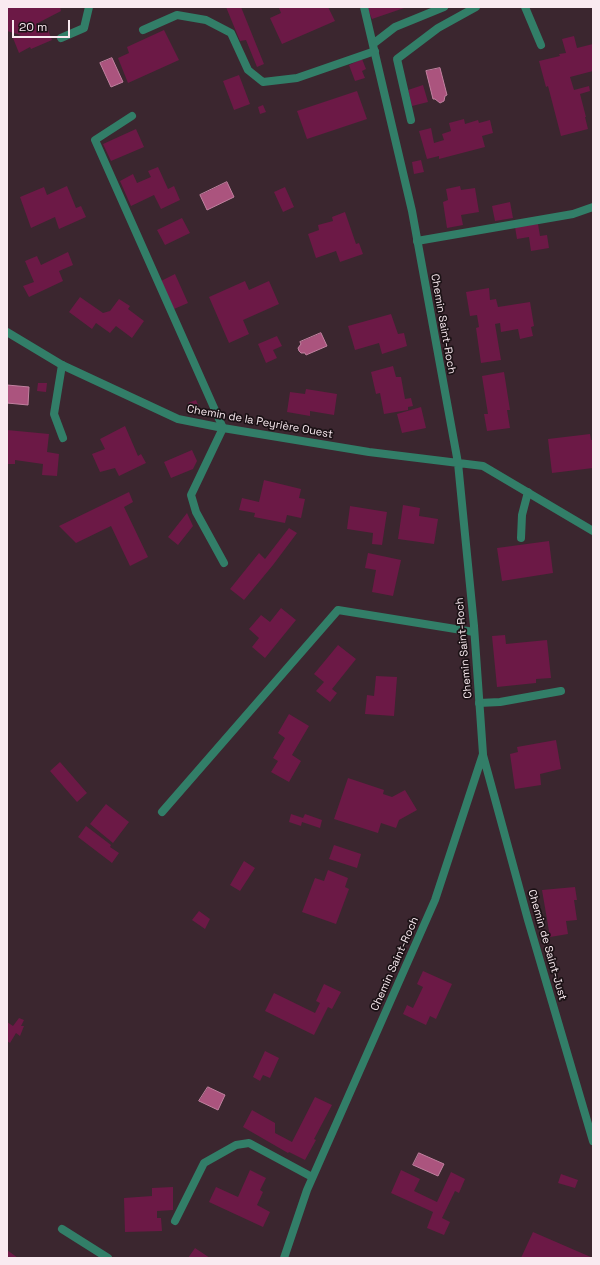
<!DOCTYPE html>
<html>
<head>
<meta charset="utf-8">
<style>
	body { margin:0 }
	#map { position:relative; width:600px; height:1265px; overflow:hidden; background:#3b262f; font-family:"Space Grotesk",sans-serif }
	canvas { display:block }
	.frame { position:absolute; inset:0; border:8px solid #f9eaf0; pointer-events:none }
	.scale { position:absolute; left:12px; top:20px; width:58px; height:18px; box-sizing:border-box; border:2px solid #f9eaf0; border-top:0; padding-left:5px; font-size:12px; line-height:14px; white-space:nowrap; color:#f9eaf0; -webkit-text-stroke:3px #1c1216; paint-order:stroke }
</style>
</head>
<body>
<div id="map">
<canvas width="600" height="1265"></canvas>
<div class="frame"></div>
<div class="scale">20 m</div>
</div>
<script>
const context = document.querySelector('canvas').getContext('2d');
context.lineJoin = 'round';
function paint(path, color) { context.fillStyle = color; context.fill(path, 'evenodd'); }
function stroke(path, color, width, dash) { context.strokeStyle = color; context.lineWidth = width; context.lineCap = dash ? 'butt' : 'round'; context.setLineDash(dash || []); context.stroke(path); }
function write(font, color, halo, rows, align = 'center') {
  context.font = font + ' "Space Grotesk",sans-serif'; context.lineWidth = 3.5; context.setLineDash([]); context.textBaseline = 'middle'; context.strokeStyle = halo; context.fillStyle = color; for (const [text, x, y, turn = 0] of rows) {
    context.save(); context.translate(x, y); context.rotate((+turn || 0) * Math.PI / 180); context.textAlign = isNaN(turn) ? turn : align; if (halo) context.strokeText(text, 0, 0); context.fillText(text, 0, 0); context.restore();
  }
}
const water = new Path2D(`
	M112,58L123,82L111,87L100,63Z
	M440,68L447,95L445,96L444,101L440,103L435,99H433L426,71Z
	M227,182L234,197L207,210L200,195Z
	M321,333L327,346L306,355L305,353H301L299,351L298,348L301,344L300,342Z
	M7,385L29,387L28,405L7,403Z
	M208,1087L225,1095L218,1110L199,1101Z
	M419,1153L444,1164L438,1176L413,1165Z`);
const building = new Path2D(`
	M7,7H60L61,11L36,24L41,33L48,30L52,40L31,49L30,47L19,53L13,38L21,35L7,31Z
	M226,7H241L264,64L257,67L246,40L240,41Z
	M282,7H328L335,21L282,44L270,18L281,13L279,8Z
	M367,7H407L372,19Z
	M164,30L179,60L128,83L118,58L129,53L127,47Z
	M574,36L577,48L593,44V71L570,77L574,90L589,86L590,91L580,94L586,117H585L588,129L561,136L548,86L546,87L539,61L560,56L559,54L566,53L562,39Z
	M362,59L366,69L362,71L365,78L355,81L349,65Z
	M239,75L250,104L234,110L223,81Z
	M423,85L428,102L412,106L408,90Z
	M357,91L367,119L307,139L297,111Z
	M263,105L266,112L260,114L258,107Z
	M464,119L465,124L478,120L479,123L490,120L493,133L482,136L485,147L439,159V156L427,159L419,131L431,128L434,143L444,140L442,134L451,131L449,123Z
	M136,129L144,147L111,161L103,144Z
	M421,160L424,172L414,174L412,162Z
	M158,167L168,189L174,186L180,200L161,209L154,195L131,206L120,181L133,174L137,183L151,177L148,171Z
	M67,186L76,208L81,206L86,217L59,229L55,217L31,228L20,197L44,187L47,195Z
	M460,186L461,190L475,188L479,212L461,215L463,225L447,228L443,202L448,200L446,189Z
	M285,187L294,207L283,212L274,192Z
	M510,202L513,218L495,221L492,206Z
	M345,212L356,244L359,243L363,254L340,262L336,251L316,258L308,234L319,230L318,225L333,221L332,217Z
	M182,218L190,233L165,245L157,230Z
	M538,224L540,236L547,235L549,248L531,251L529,237L517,239L515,227Z
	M68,252L73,265L59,271L63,281L29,297L23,286L34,282L25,261L37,256L41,265Z
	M175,274L188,303L174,309L161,281Z
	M245,281L249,290L269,281L279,304L243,320L249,334L229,343L209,297Z
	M489,288L490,300L496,299L498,307L530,302L534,326L531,327L533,336L520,339L518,329L501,332L500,323L495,324L501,360L481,363L476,328L479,327L477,315L470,316L466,292Z
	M80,297L103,313L110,311L119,299L130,306L128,309L144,321L132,338L116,326L110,333L96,323L92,329L69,312Z
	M391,314L398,334L404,333L407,346L382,354L379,343L355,350L348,326Z
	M277,336L282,346L273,350L277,358L266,363L258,344Z
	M393,366L396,377H401L405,399L411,398L413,406L408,407V410L384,414L380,393L376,394L371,372Z
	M504,372L510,410H507L510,428L487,431L484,414H488L482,376Z
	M38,383H47L46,392L37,391Z
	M306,389L337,394L334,415L310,411V416L287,412L290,392L305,394Z
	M196,400L199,407L191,410L188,403Z
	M421,407L426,428L402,433L397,414Z
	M125,426L138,456L141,454L146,463L119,476L115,468L100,472L92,454L105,449L100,439Z
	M7,430L49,434L47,452L59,454L57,476L42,475L43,464L15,460V464H7Z
	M590,434L591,440H593V468L552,473L548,439Z
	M192,450L197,461L193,469L171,478L164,462Z
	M264,480L301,489L299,498L305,499L301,518L287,515L285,523L254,517L255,513L239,510L242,498L259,502Z
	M129,492L133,502L124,507L148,557L130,566L111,526L76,543L59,526Z
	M403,505L420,508L419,516L438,519L434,544L398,539Z
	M350,506L387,512L382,545L372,544L373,533L347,529Z
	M187,513L193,526L178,545L168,537Z
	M289,528L297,533L273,565L244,600L230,589L259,553L265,559Z
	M549,541L553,573L502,581L497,548Z
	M368,553L401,560L393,596L372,592L376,570L365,568Z
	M281,608L296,620L265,658L252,647L259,638L249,629L261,615L270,622Z
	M505,635L506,644L547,640L551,678L536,679V683L497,687L492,636Z
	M338,645L356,659L332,689L337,693L330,702L316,691L324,682L314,674Z
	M376,676L397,677L394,716L365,714L367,695L374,696Z
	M289,714L309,726L292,755L301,761L289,782L271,772L278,761L273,758L285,738L278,733Z
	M556,740L561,769L540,774L541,785L515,789L510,754L518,752L517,747Z
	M60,762L87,793L77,802L50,771Z
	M348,778L384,790L383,794L392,797L405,790L417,810L399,820L396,828L381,823L378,833L334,819Z
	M106,804L129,822L113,843L90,824Z
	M291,814L303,818L305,814L322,820L320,828L302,822L301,826L289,822Z
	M86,826L111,845L110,847L119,853L112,863L78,837Z
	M334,845L361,854L357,868L329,859Z
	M244,861L255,868L240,891L230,885Z
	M328,870L348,878L345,887L349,889L336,924L302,912L315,878L324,881Z
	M575,887L577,900H574L577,920L566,921L568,934L550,937L542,890Z
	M199,911L210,919L205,929L192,920Z
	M423,971L452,984L436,1019L430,1016L426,1025L403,1014L407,1005L413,1008L423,987L417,984Z
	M324,984L341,992L332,1009L328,1007L314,1035L265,1011L274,993L315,1013L320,1003L316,1001Z
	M19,1018L24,1020L21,1026H24L20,1036L16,1033L10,1043L7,1041V1022L13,1026Z
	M265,1051L279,1058L270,1078L263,1075L260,1081L253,1077Z
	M315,1097L332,1105L314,1139L316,1140L305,1160L289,1152L288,1153L243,1127L252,1110L275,1123V1133L292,1142Z
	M250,1170L266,1178L260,1190L263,1192L257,1205L270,1212L263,1227L209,1202L216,1187L238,1197Z
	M401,1170L420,1179L414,1191L437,1202L451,1172L465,1179L459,1193L455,1191L442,1218L450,1222L444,1235L427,1228L433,1212L391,1193Z
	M561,1174L578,1180L575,1188L558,1183Z
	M173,1187V1210L157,1211V1218H161L162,1231L125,1232L124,1198L152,1196V1188Z
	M533,1232L593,1258H521Z
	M195,1248L210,1258H188Z
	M7,1250L18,1258H7Z`);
const service = new Path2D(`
	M525,7L541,45
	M143,30L177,15L206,20L231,33L248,70L263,82L297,78L375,51
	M61,38L84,28L89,7
	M132,116L95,140L223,428L191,495L196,512L224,563
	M411,120L397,59L438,28L476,7
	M417,241L573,214L593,207
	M62,365L54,414L63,438
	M521,538L522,515L528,492
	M479,703L500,702L561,691
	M162,812L338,610L474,632
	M175,1221L204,1163L236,1145L249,1143L312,1177
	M62,1229L108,1258`);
const minor = new Path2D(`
	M373,44L395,27L444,7
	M7,332L62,365L178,419L223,428L369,452L483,466L593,531
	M483,755L528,920L593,1141
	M284,1258L307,1190L435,900L483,754L474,626L458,463L412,211L364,7`);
const streetNames = [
	["Chemin Saint-Roch",443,324,80],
	["Chemin de la Peyrière Ouest",260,422,10],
	["Chemin Saint-Roch",464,648,-95],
	["Chemin de Saint-Just",547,945,74],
	["Chemin Saint-Roch",395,964,-66]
];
paint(water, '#ab547e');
stroke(water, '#c281a0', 1);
paint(building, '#6c1946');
stroke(service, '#327e68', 8);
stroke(minor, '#327e68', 8);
write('11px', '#f9eaf0', '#1c1216', streetNames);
</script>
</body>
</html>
